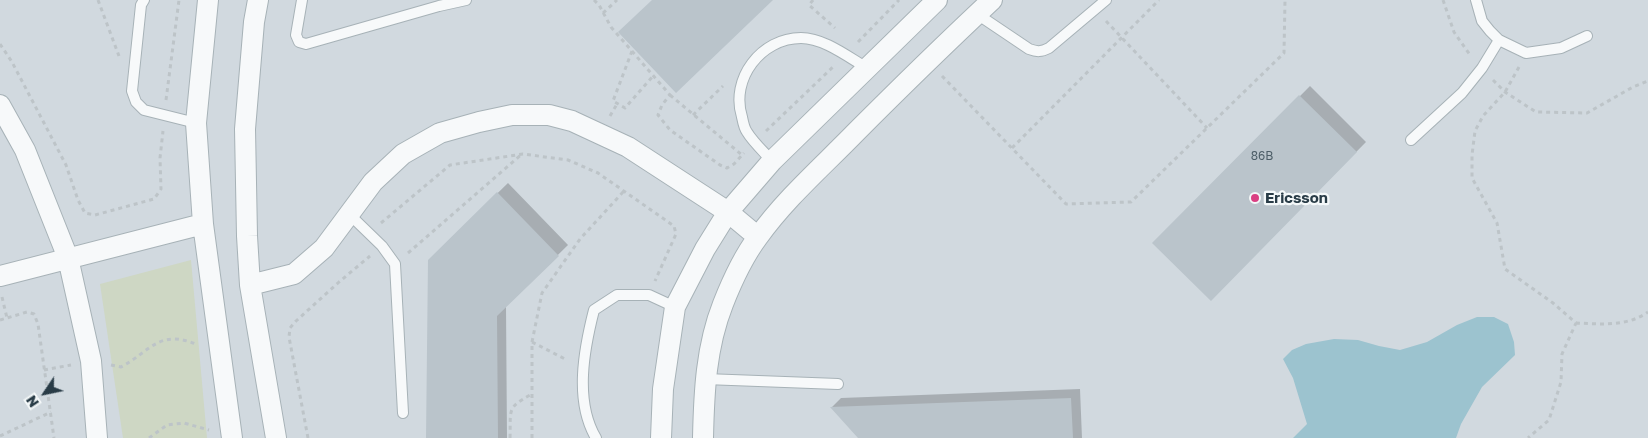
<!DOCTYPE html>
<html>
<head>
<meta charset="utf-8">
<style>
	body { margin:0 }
	#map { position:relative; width:1648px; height:438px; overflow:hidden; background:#e3e9ec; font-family:"Golos Text",sans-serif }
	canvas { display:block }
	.north { position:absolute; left:20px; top:368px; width:50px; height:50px; -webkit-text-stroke:4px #f4f8f9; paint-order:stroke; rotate:236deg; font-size:14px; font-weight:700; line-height:20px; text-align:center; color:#293c47 }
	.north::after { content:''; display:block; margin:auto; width:18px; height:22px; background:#293c47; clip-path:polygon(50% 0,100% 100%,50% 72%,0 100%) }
</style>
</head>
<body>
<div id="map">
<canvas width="1648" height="438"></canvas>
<div class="north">N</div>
</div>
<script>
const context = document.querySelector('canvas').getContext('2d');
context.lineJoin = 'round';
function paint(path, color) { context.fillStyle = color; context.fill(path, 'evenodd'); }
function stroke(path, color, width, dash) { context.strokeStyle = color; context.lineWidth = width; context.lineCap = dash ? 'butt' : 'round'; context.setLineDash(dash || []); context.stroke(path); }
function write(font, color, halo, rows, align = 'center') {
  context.font = font + ' "Golos Text",sans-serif'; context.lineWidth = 4.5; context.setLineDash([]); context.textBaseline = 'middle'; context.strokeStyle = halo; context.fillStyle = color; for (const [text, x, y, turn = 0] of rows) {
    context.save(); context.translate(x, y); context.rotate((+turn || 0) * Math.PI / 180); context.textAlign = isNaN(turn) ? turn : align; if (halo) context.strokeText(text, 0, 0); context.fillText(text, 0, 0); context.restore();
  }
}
const built = new Path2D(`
	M0,0H1648V438H0Z`);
const green = new Path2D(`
	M191,260L207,438H123L100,284Z`);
const water = new Path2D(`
	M1477,317H1494L1508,324L1514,342L1515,355L1482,387L1461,424L1456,438H1293L1307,424L1293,378L1283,359L1292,350L1306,344L1334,339L1358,340L1379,346L1400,350L1427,342L1457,325Z`);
const shadow = new Path2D(`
	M1310,86L1366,142L1211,299L1154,243Z
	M508,183L568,245L506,306L507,438H427L429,260Z
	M1080,389L1082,438H860L832,407L841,398Z`);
const building = new Path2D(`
	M652,0H773L676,93L618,32Z
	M1299,95L1357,152L1211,301L1152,243Z
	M497,192L559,256L497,316L498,438H426L428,260Z
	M1071,398L1073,438H858L830,407Z`);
const path = new Path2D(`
	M98,0L119,56
	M594,0L599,5L611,27L670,95L662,105L658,115L670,130L720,165L727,168L734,164L744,153
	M813,0L809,5L835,28
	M1443,0L1454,32L1470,55
	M603,13L617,0
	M1106,21L1207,128
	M858,42L899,0
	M0,44L12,62L66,165L78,200L85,213L95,215L154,199L161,189L160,158L163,131
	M632,51L613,101L625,108L653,76
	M1519,67L1505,92L1483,116L1475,131L1472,155V178L1497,223L1505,269L1553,303L1576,323L1562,354L1561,382L1549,420L1528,438
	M942,76L1066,204L1131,202L1284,53L1285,0
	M1493,80L1505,92L1536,112L1587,113L1633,87L1648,81
	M670,95L742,155
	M166,100L179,0
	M693,115L723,86
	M610,116L617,104
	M766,131L834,66
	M1012,148L1159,0
	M381,223L450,165L523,154L568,160L598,173L674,226L676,234L655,281
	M408,253L522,154
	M2,297L7,318
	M0,320L27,312L34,314L38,324L54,438
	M1576,323C1600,324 1627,327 1648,312
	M532,342L567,360
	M111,365L121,367C151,351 159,328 198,345
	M44,370L71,365
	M0,436L51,412
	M149,438L167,425L184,423L209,430
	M308,438L289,337L290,328L296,321L339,282L370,256
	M510,438C511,409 506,408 532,394
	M532,438V342L542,293L580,239L624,191`);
const lane = new Path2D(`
	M144,0L141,5L132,91L136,102L144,110L196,123
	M302,0L296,35L299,42L306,44L439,6L466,0
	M1476,0L1482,21L1490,31L1499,40L1526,53L1561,48L1587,36
	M977,14L1029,49C1037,52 1041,52 1049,48L1106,0
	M1411,140L1462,93L1482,68L1499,40
	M772,161C764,152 753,142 747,132C744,128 743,122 742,117C730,79 761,38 801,38C824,38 848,57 867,68
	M349,214L382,246L395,264L403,413
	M705,379L838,384
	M596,438C574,401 584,349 594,310L617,295H649L675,307`);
const street = new Path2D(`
	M208,0L196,123L203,224L232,438
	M258,0L254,22L245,129L247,236L250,285L276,438
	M0,105L25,150L68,258L91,361L97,438
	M0,276L203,224
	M250,285L294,274L324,248L373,182L403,154L440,133L479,122L512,115H549L572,121L628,147L728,212L758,237
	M661,438L663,389L675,307L705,249L728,212L772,161L937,0
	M703,438C704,392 706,347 723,304C732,281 743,257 758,237C786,198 823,166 856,132C901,87 946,43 992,0`);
const markers = [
	[1255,198,5,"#da4083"]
];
const numberNames = [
	["86B",1262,156]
];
const poiNames = [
	["Ericsson",1265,198]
];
paint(built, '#d1d9df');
paint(green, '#ced7c4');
paint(water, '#9cc3cf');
paint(shadow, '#0003');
paint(building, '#bac4cb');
stroke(lane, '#a7b2b7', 12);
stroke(street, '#a7b2b7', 22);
stroke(path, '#bdc4c8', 3, [4, 4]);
stroke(lane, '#f7f9fa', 10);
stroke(street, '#f7f9fa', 20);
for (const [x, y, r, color] of markers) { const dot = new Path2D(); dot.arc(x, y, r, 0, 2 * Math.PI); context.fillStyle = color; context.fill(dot); stroke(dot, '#f4f8f9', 2); }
write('12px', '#4d5e68', null, numberNames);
write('bold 15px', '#293c47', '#f4f8f9', poiNames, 'left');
</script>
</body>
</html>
